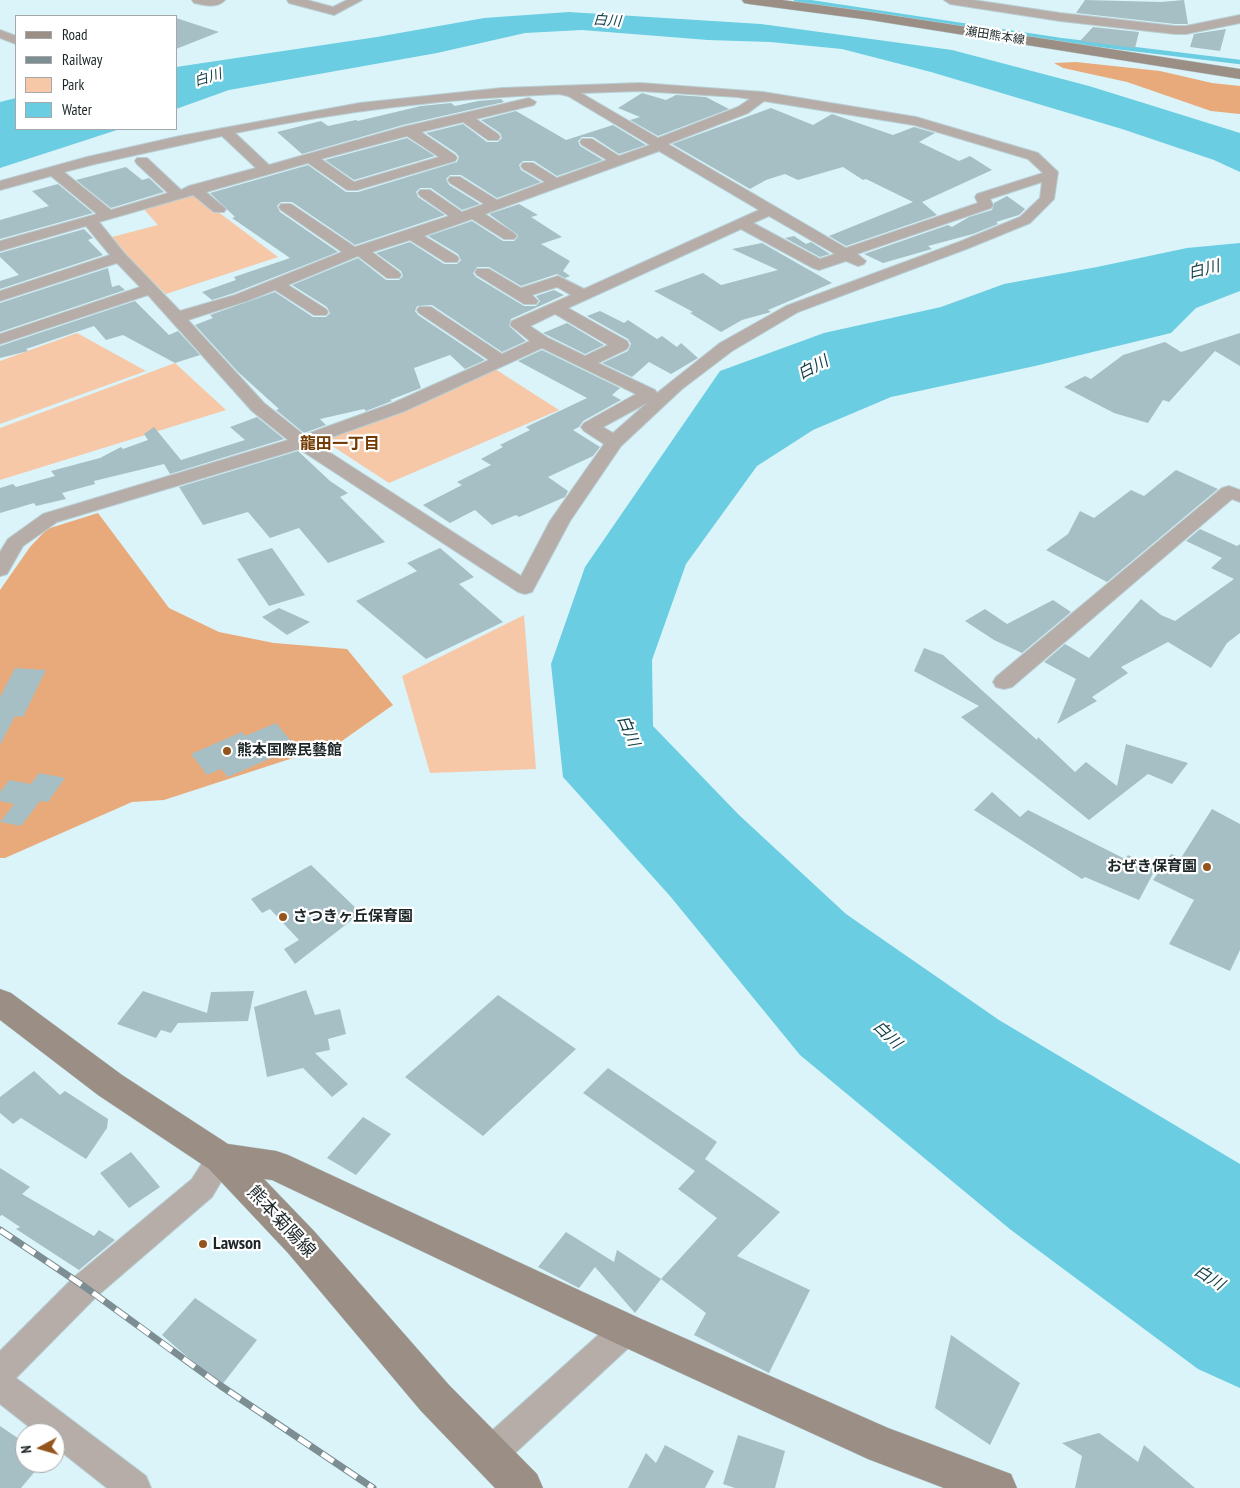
<!DOCTYPE html>
<html>
<head>
<meta charset="utf-8">
<style>
	body { margin:0 }
	#map { position:relative; width:1240px; height:1488px; overflow:hidden; background:#daf4fa; font-family:"PT Sans Narrow",sans-serif }
	canvas { display:block }
	.legend { position:absolute; left:15px; top:15px; width:162px; height:115px; box-sizing:border-box; background:#fff; border:1px solid #a4a8a9; margin:0; padding:6px 9px; list-style:none; font-size:15px; color:#1c2527 }
	.legend li { display:flex; align-items:center; gap:10px; height:25px }
	.legend b { width:25px; border:1px solid #a4a8a9 }
	.north { position:absolute; left:15px; top:1423px; width:50px; height:50px; box-sizing:border-box; background:#fff; border:1px solid #a4a8a9; border-radius:50%; rotate:264deg; font-size:14px; font-weight:700; line-height:20px; text-align:center; color:#1c2527 }
	.north::after { content:''; display:block; margin:auto; width:18px; height:22px; background:#94551d; clip-path:polygon(50% 0,100% 100%,50% 72%,0 100%) }
</style>
</head>
<body>
<div id="map">
<canvas width="1240" height="1488"></canvas>
<ul class="legend">
<li><b style="height:6px;background:#9a8e85"></b>Road</li>
<li><b style="height:6px;background:#7c8e92"></b>Railway</li>
<li><b style="height:14px;background:#f6c8a7"></b>Park</li>
<li><b style="height:14px;background:#6acde1"></b>Water</li>
</ul>
<div class="north">N</div>
</div>
<script>
const context = document.querySelector('canvas').getContext('2d');
context.lineJoin = 'round';
function paint(path, color) { context.fillStyle = color; context.fill(path, 'evenodd'); }
function stroke(path, color, width, dash) { context.strokeStyle = color; context.lineWidth = width; context.lineCap = dash ? 'butt' : 'round'; context.setLineDash(dash || []); context.stroke(path); }
function write(font, color, halo, rows, align = 'center') {
  context.font = font + ' "PT Sans Narrow","Noto Sans JP",sans-serif'; context.lineWidth = 4.5; context.setLineDash([]); context.textBaseline = 'middle'; context.strokeStyle = halo; context.fillStyle = color; for (const [text, x, y, turn = 0] of rows) {
    context.save(); context.translate(x, y); context.rotate((+turn || 0) * Math.PI / 180); context.textAlign = isNaN(turn) ? turn : align; if (halo) context.strokeText(text, 0, 0); context.fillText(text, 0, 0); context.restore();
  }
}
const green = new Path2D(`
	M193,193L278,257L166,294L135,265L112,237L158,225L142,207Z
	M77,333L146,371L0,424V361Z
	M175,363L226,410L0,480V428Z
	M495,369L559,410L389,483L323,440Z
	M524,615L536,769L430,773L402,676Z`);
const forest = new Path2D(`
	M1076,62L1160,71L1212,83L1240,86V114L1211,111L1127,82L1063,68L1054,63Z
	M98,513L169,608L219,632L274,643L347,649L393,705L339,743L164,800L132,802L5,858H0V590L30,547L47,529Z`);
const water = new Path2D(`
	M569,12L761,24L952,50L1089,86L1240,133V172L1214,160L1122,129L931,72L842,49L770,42L708,40L582,30L525,33L437,53L229,90L176,109V67L377,37L484,18Z
	M16,98V129H120L0,168V102Z
	M1240,243V291L1196,308L1171,333L1035,366L891,397L813,430L757,466L686,564L652,660L653,726L739,815L846,914L999,1020L1240,1164V1388L1198,1369L1011,1230L800,1055L670,896L563,777L551,664L585,567L720,371L824,333L941,307L1004,284L1097,267L1187,248Z`);
const stream = new Path2D(`
	M796,0L1060,40L1240,62`);
const building = new Path2D(`
	M1085,0L1161,2L1184,0L1188,24H1175L1076,13Z
	M176,18L219,32L176,49Z
	M1093,27L1139,32L1135,48L1080,41Z
	M1226,29L1220,51L1190,47L1194,34Z
	M642,93L666,100L676,95L706,97L729,109L658,136L630,120L640,117L618,108Z
	M501,99L504,102L403,125L302,154L277,132L321,121L328,126L356,120L358,121L421,106L451,103L455,106L478,101Z
	M771,108L813,125L832,114L893,135L914,127L935,133L919,142L959,161L970,156L992,170L922,202L937,215L846,246L829,236L913,202L866,179L863,180L843,167L798,180L785,174L766,180L750,189L672,144Z
	M516,111L566,140L613,125L646,145L619,154L593,137H582L578,141L580,146L603,160L557,176L534,161H523L519,165L521,170L541,182L497,198L461,175H450L446,179L449,185L480,204L462,210L431,188H420L416,192L418,197L445,215L355,245L292,202H281L277,206L280,212L338,252L234,293L212,300L202,292L236,280L234,277L290,258L232,218L235,217L210,193L308,165L346,192H358L457,162L459,157L456,153L426,133L463,124L487,142H498L502,138L500,133L481,120Z
	M407,138L435,156L354,180L325,160Z
	M126,167L142,180L149,178L164,192L111,208L76,180Z
	M58,184L93,213L0,239V220L49,206L32,191Z
	M1007,196L1025,209L1019,215L996,222L998,224L973,234L928,246L932,249L883,263L864,254L948,225L952,227L969,217L992,210L994,203Z
	M519,204L538,215L531,217L562,237L541,244L570,261L563,271L570,276L565,278L557,274L521,286L489,267H477L473,273L476,277L524,306H536L540,301L536,296L554,290L564,295L511,319L509,326L526,341L502,352L432,305L417,306L415,311L418,315L485,360L465,369L450,355L414,368L421,388L390,400L392,401L366,411L364,409L320,419L326,425L304,433L276,410L279,409L238,372L195,325L213,318L210,315L275,292L313,317H326L330,313L327,307L292,285L358,258L386,280H399L403,276L401,271L376,253L410,242L444,264H457L461,260L458,254L428,236L472,221L503,241H514L518,237V235L489,214Z
	M84,229L93,238L88,240L103,255L0,289V281L19,275L0,257V253Z
	M794,236L806,244L811,242L830,254L820,257L785,238Z
	M762,243L832,283L768,310L771,312L742,320L721,332L690,313L693,312L654,291L703,273L721,285L778,270L732,249Z
	M108,268L112,287L119,285L125,290L0,332V303Z
	M135,301L169,335L178,331L200,355L175,363L123,335L106,340L94,326L26,349L28,351L0,358V346Z
	M600,311L624,323L628,320L657,339L662,336L677,347L681,343L698,358L671,374L649,362L632,377L602,363L628,351L631,344L628,339L587,316Z
	M567,323L604,345L585,354L543,333Z
	M1240,333V366L1215,351L1169,402L1163,400L1148,423L1114,413L1064,387L1085,376L1091,379L1123,355L1165,342L1181,352Z
	M542,350L620,388L612,395L621,400L583,421L579,427L573,430L600,447L593,456L548,477L568,491L565,497L519,517L516,515L492,525L475,510L450,523L423,505L462,485L457,482L491,465L481,459L503,447L500,445L530,430L526,427L587,398L518,361Z
	M257,417L284,439L170,474L164,464L94,481L95,484L62,493L66,499L36,506L34,503L0,513V488L13,484L16,487L55,476L51,471L100,458L121,447L123,449L148,440L144,434L154,427L181,460L245,440L230,427Z
	M298,451L330,481L348,493L340,497L385,542L328,563L299,528L270,538L248,512L203,525L179,487Z
	M1176,470L1218,489L1107,582L1046,550L1068,534L1080,511L1094,518L1131,490L1144,496Z
	M1200,529L1237,546L1240,544V633L1227,643L1211,668L1168,642L1121,667L1128,673L1092,697L1097,701L1057,724L1075,681L1081,685L1075,681L1076,679L1044,662L1065,644L1089,658L1141,599L1161,615L1175,621L1234,579L1211,568L1222,558L1186,541Z
	M272,548L305,595L269,606L237,559Z
	M440,548L474,577L459,584L503,622L426,659L356,601L417,571L407,563Z
	M1053,600L1071,612L1022,653L994,640L965,621L985,609L1007,624Z
	M279,608L310,622L287,635L262,617Z
	M924,648L943,655L1037,740L1038,737L1075,772L1086,762L1117,786L1126,744L1188,763L1172,784L1148,774L1089,820L961,717L979,706L914,671Z
	M15,668L46,670L23,717L15,716L0,745V697Z
	M276,723L296,747L228,777L221,769L207,775L191,754L242,732L245,736Z
	M39,773L65,778L48,802L40,801L21,826L0,822L14,804L0,801V792L9,780L31,784Z
	M992,792L1020,817L1028,810L1125,859L1128,855L1155,870L1139,900L1085,877L1082,879L974,810Z
	M1212,809L1240,824V950L1230,971L1169,944L1194,900L1153,880L1171,854L1181,858Z
	M311,865L361,913L295,964L284,949L299,940L270,909L262,913L251,899Z
	M306,990L315,1015L340,1009L346,1034L328,1039L330,1050L315,1053L348,1084L332,1097L303,1068L267,1077L254,1007Z
	M143,991L207,1013L211,992L254,991L248,1021L178,1023L171,1033L161,1030L156,1038L117,1024Z
	M498,995L576,1049L483,1136L405,1077Z
	M608,1068L717,1142L705,1159L780,1212L737,1256L810,1290L769,1373L694,1335L706,1313L661,1279L717,1218L678,1189L695,1171L583,1093Z
	M34,1071L60,1095L65,1091L108,1119L107,1128L86,1159L21,1118L13,1124L0,1113V1097Z
	M363,1117L391,1134L356,1175L327,1158Z
	M131,1152L160,1187L129,1208L100,1173Z
	M0,1168L30,1187L22,1194L94,1236L99,1230L115,1240L79,1270L16,1229L20,1227L2,1215L0,1216Z
	M566,1232L614,1262L617,1250L661,1279L635,1313L595,1267L579,1288L538,1267Z
	M195,1298L257,1340L221,1386L162,1335Z
	M951,1335L1020,1383L990,1445L935,1408Z
	M0,1426L25,1443V1463H42L21,1488H0Z
	M1099,1433L1138,1462L1144,1445L1195,1488H1075L1082,1456L1062,1443Z
	M738,1435L785,1451L775,1488H735L723,1484Z
	M665,1445L714,1471L705,1488H628L646,1453L656,1463Z`);
const street = new Path2D(`
	M192,0H225C216,9 205,5 194,3Z
	M287,0H307L333,7L347,0H362L334,15L289,3Z
	M944,0H973L1060,13L1175,26H1186L1240,15V23L1186,34H1175L1060,21L950,4Z
	M0,30L16,36V44L0,38Z
	M640,83L763,92L916,117L1038,153L1058,172L1054,199L1030,223L969,248L798,312L732,351L682,389L621,446L570,521L532,592L525,594L518,592L299,449L57,522L23,546L7,574L0,576V552L8,539L43,514L288,440L252,411L148,295L0,344V334L140,287L117,263L0,301V291L110,255L86,226L0,251V241L97,214L51,176L0,190V181L87,157L180,136L360,103L502,88ZM640,91L737,97L750,99L738,107L658,138L581,93ZM559,94L568,96L650,145L619,156L592,139H582L580,142L582,145L607,160L557,178L533,163H523L521,166L523,169L545,182L497,200L460,177H450L448,180L450,183L484,204L462,212L430,190H420L418,193L420,196L449,216L355,247L291,204H281L279,207L281,210L342,252L235,295L180,311L125,254L99,222L193,195L214,212H224L226,209L206,192L308,163L347,190H357L455,161L457,158L455,155L421,132L463,122L488,140H498L500,137L498,134L476,119L534,105L536,102L529,98L403,127L269,165L235,133C342,111 450,98 559,94ZM764,101L914,125L1028,159L1043,173L977,194L975,197L978,203L846,248L668,144L748,113ZM222,136L256,168L189,186L181,190L147,158H137L135,161L137,164L168,193L111,210L64,172L95,164ZM407,136L439,157L354,182L321,159ZM659,151L759,210L584,289L558,276L521,288L489,269H477L475,272L477,275L524,304H536L538,301L532,295L557,287L571,295L512,321L510,325L530,341L502,354L431,307H419L417,310L419,313L489,360L393,403L304,435L264,403L188,320L247,301L275,290L314,315H326L328,312L326,309L288,285L358,256L387,278H399L401,275L399,272L372,252L410,240L445,262H457L459,259L457,256L424,236L472,219L504,239H514L517,236L514,233L485,214ZM1042,182L1040,198L1020,217L959,242L786,306L720,343L657,393L655,390L598,363L627,349L629,345L627,341L568,308L741,229L813,268L819,270L846,261L858,266L864,264L866,261L857,254L991,208L993,205L990,199ZM769,216L835,254L820,259L753,223ZM555,314L608,345L585,356L548,338L530,326ZM542,348L636,394L584,423L581,427L584,431L604,444L550,521L521,576L315,443L405,411ZM647,403L613,433L603,427Z
	M1229,486L1240,490V502L1232,499L1012,687L1004,689L996,687L993,682L996,677L1222,488Z
	M221,1146L231,1149L235,1158L212,1197L96,1297L16,1378L146,1476L151,1488H107L55,1447V1433H37L0,1404V1351L74,1277L192,1179L211,1149Z
	M626,1316L637,1320L641,1330L637,1340L501,1466L489,1471L477,1466L473,1455L477,1444L615,1320Z`);
const secondary = new Path2D(`
	M742,0H782L870,12L1240,69V79L870,20L749,4L744,3Z
	M0,989L11,993L122,1075L228,1144L276,1151L288,1155L639,1318L888,1428L1011,1474L1017,1488H944L868,1459L613,1342L272,1180L264,1179L314,1231L449,1385L537,1474L543,1488H495L421,1411L288,1253L209,1169L98,1095L0,1020Z`);
const rail = new Path2D(`
	M0,1230L85,1287L221,1386L373,1488`);
const markers = [
	[227,751,5,"#94551d"],
	[1207,867,5,"#94551d"],
	[283,917,5,"#94551d"],
	[203,1244,5,"#94551d"]
];
const farStreetnames = [
	["瀬田熊本線",995,36,9]
];
const farWaternames = [
	["白川",607,21,4],
	["白川",208,78,-17]
];
const poiNames = [
	["熊本国際民藝館",237,751],
	["おぜき保育園",1197,867,"right"],
	["さつきヶ丘保育園",293,917]
];
const waterNames = [
	["白川",1204,270,-14],
	["白川",813,368,-28],
	["白川",628,731,67],
	["白川",887,1035,44],
	["白川",1209,1278,32]
];
const neighbourhoodNames = [
	["龍田一丁目",340,444]
];
const nearStreetnames = [
	["熊本菊陽線",281,1222,47]
];
const nearPoinames = [
	["Lawson",213,1244]
];
paint(green, '#f6c8a7');
paint(forest, '#e9aa7b');
paint(water, '#6acde1');
stroke(stream, '#6acde1', 4.5);
paint(building, '#a6bfc5');
stroke(street, '#b8cfd4', 2);
stroke(secondary, '#b8cfd4', 1);
paint(street, '#b6ada8');
paint(secondary, '#9a8e85');
stroke(rail, '#7c8e92', 7);
stroke(rail, '#fff', 5, [14]);
for (const [x, y, r, color] of markers) { const dot = new Path2D(); dot.arc(x, y, r, 0, 2 * Math.PI); context.fillStyle = color; context.fill(dot); stroke(dot, '#fff', 2); }
write('12px', '#1c2527', '#fff', farStreetnames);
write('italic 14px', '#113f48', '#fff', farWaternames);
write('bold 15px', '#1c2527', '#fff', poiNames, 'left');
write('italic 16px', '#113f48', '#fff', waterNames);
write('bold 16px', '#723a00', '#fff', neighbourhoodNames);
write('18px', '#1c2527', '#fff', nearStreetnames);
write('bold 18px', '#1c2527', '#fff', nearPoinames, 'left');
</script>
</body>
</html>
